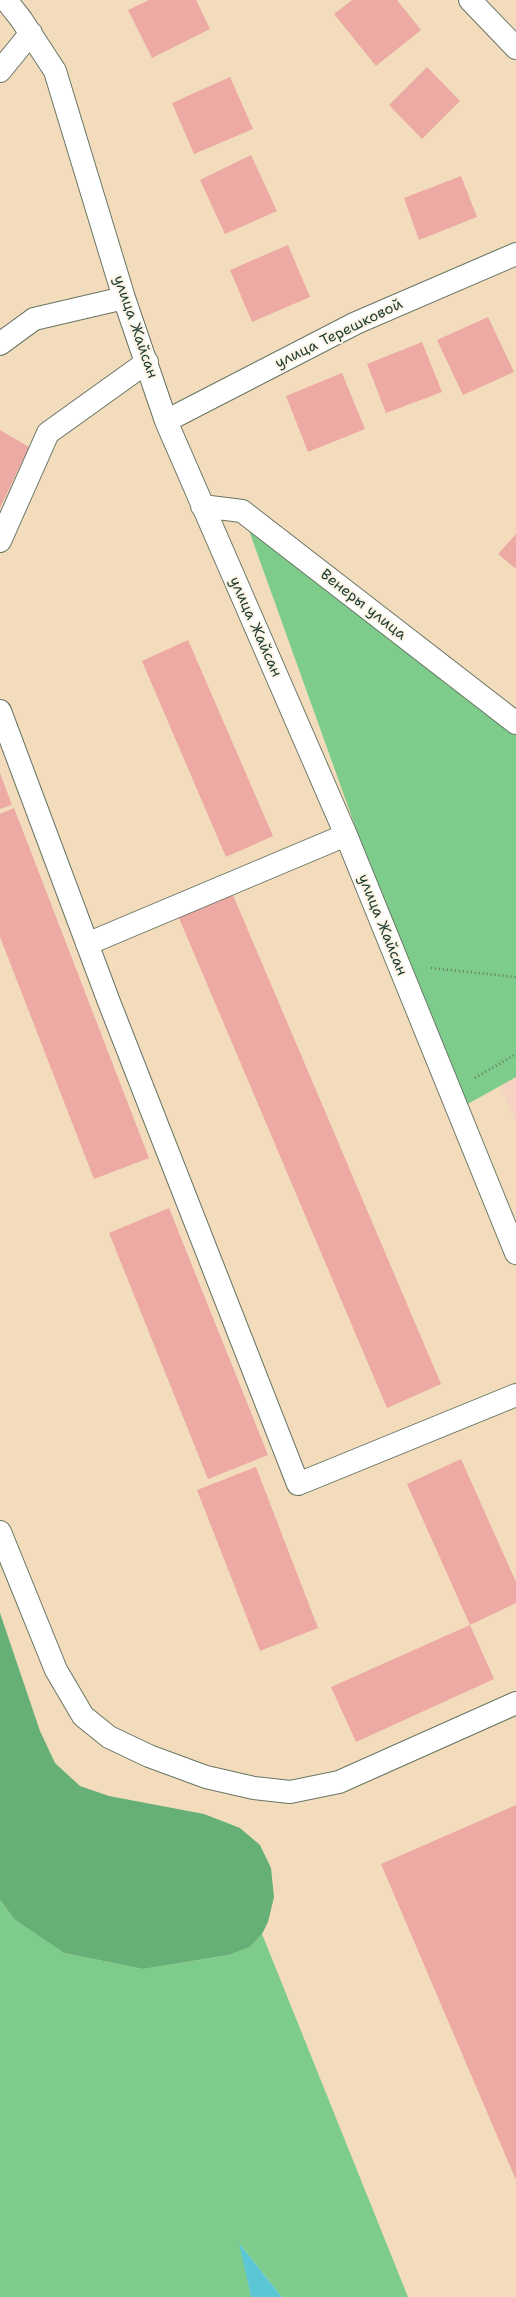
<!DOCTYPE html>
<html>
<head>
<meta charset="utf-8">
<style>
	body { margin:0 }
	canvas { display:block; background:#f2dcbc }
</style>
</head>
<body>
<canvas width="516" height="2297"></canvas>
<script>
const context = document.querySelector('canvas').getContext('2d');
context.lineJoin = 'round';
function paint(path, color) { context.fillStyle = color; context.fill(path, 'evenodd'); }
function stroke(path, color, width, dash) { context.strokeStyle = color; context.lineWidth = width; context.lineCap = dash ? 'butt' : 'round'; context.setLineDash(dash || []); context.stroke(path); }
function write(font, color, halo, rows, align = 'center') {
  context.font = font + ' "Shantell Sans",sans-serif'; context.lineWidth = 4; context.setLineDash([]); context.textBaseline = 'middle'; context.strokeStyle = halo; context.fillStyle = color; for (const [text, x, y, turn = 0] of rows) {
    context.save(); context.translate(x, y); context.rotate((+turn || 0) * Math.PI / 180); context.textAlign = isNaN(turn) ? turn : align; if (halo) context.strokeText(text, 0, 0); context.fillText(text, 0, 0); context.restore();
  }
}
const built = new Path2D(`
	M516,1066V1123L496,1076Z`);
const green = new Path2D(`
	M242,511L516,729V1077L457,1110Z
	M0,1900L15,1920L64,1953L143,1969L229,1955L250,1947L262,1934L408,2297H282L240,2244L251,2297H0Z`);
const forest = new Path2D(`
	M0,1613L40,1731L55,1763L80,1786L109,1796L204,1814L240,1828L260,1845L271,1868L274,1897L268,1922L262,1934L250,1947L229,1955L143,1969L64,1953L15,1920L0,1900Z`);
const water = new Path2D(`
	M239,2243L282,2297H251Z`);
const building = new Path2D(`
	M149,0H196L210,29L152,58L128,10Z
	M352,0H397L421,30L376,66L334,14Z
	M427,67L460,101L422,139L389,105Z
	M230,77L253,129L194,154L172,103Z
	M251,155L277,211L225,234L200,180Z
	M461,176L477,217L419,240L404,198Z
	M288,245L310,297L252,322L230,270Z
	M488,317L514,372L463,395L437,340Z
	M422,342L442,392L386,413L367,364Z
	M342,373L365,429L308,452L286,396Z
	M0,430L29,447L0,508Z
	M516,534V569L498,554Z
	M188,640L273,836L226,857L142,661Z
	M0,773L12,805L0,809Z
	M14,808L149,1158L94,1179L0,937V814Z
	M230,888L441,1384L387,1408L176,911Z
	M169,1208L268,1455L208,1479L109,1233Z
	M461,1459L516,1582V1603L470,1625L494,1679L356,1742L331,1687L470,1625L407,1484Z
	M256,1467L318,1628L260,1651L197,1490Z
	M516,1805V2180L381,1864Z`);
const path = new Path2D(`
	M431,968L516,977
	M475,1078L516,1054`);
const minor = new Path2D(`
	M6,0L21,19L55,71L124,298L166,421L346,835L516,1253
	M470,0L516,48
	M0,71L31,33
	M0,344L34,319L124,298
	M166,421L356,323L516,254
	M202,506L242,511L516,723
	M0,541L48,433L147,362
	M0,711L109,1002L298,1484L516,1395
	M87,944L346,835
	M0,1532L56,1670L83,1716L109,1737L149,1756L206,1777L254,1788L290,1792L339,1782L516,1703`);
const streetNames = [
	["улица Жайсан",135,327,71],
	["улица Терешковой",339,334,-26],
	["Венеры улица",363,605,38],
	["улица Жайсан",255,627,66],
	["улица Жайсан",382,925,68]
];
paint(built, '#f5d2c2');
paint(green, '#7dcc8b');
paint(forest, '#66b077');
paint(water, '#5bc7d5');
paint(building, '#eda9a4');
stroke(minor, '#697564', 24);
stroke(path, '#697564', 2.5, [1, 3]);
stroke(minor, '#fff', 22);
write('15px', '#1f3d34', '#fcf5e5', streetNames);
</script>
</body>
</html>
